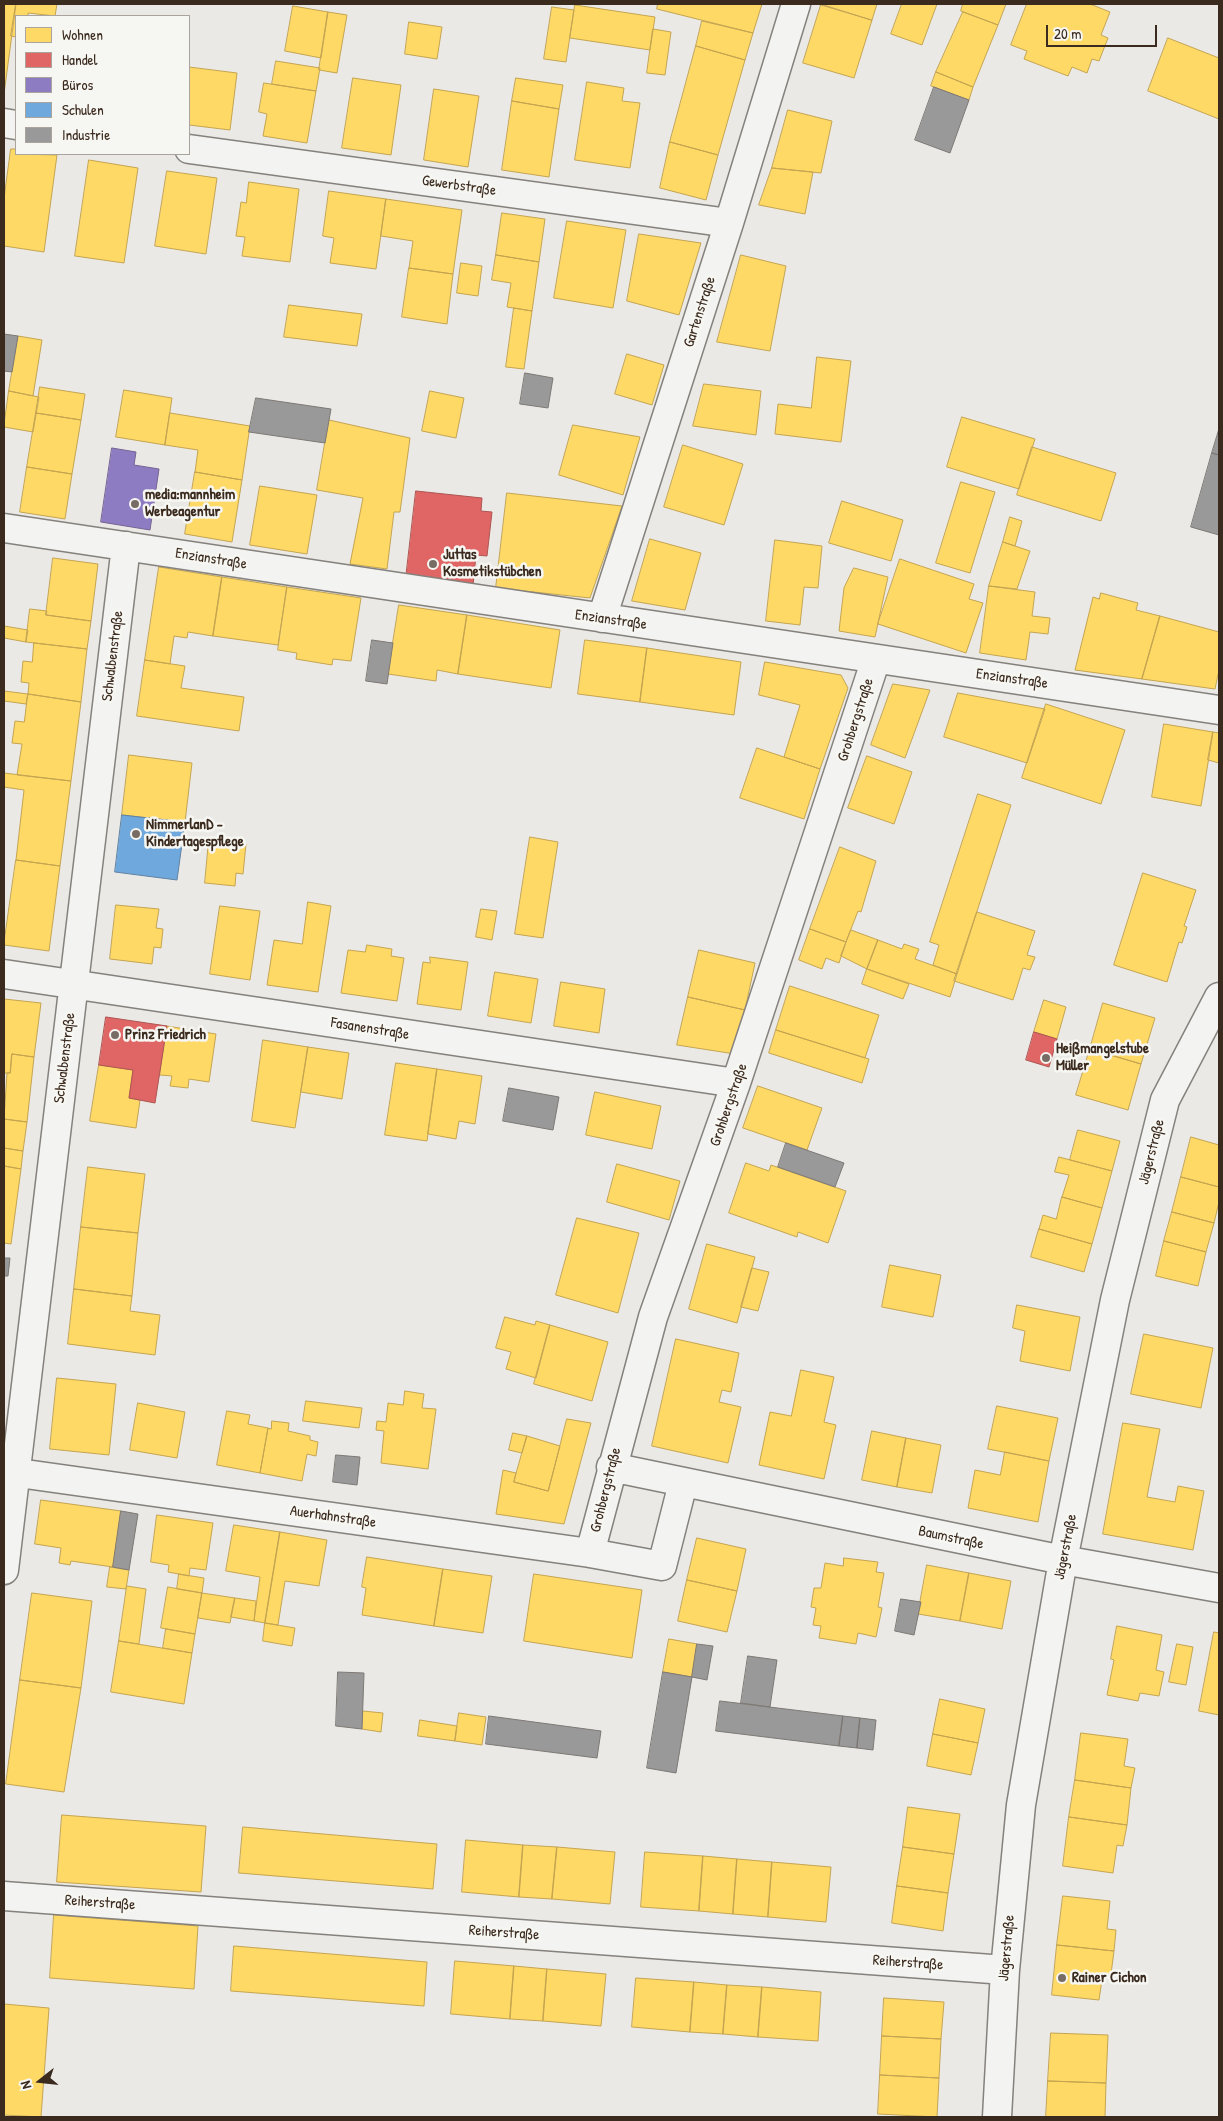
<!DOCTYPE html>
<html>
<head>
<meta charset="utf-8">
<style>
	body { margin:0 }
	#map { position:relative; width:1223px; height:2121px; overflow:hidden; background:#eae9e6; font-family:"Patrick Hand",sans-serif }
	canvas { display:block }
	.frame { position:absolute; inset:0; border:5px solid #3b2a1e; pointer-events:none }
	.legend { position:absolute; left:15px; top:15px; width:175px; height:140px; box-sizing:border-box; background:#f6f6f2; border:1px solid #aba49d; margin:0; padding:6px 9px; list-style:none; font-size:15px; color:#3b2a1e }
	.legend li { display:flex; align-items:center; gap:10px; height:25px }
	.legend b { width:25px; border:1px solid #aba49d }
	.north { position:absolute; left:15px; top:2056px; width:50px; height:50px; -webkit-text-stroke:4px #f6f6f2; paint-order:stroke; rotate:254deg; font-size:14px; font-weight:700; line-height:20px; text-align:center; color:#3b2a1e }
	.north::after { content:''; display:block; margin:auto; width:18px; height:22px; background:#3b2a1e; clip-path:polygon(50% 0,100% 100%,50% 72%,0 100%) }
	.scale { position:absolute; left:1046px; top:25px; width:111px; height:22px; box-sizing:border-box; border:2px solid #3b2a1e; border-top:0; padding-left:6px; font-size:15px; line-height:18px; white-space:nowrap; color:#3b2a1e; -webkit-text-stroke:4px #f6f6f2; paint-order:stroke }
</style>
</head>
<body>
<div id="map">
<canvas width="1223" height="2121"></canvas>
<div class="frame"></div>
<ul class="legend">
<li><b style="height:14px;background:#ffd966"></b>Wohnen</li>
<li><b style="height:14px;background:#e06666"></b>Handel</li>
<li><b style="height:14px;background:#8e7cc3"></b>Büros</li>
<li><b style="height:14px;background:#6fa8dc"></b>Schulen</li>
<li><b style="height:14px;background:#999"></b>Industrie</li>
</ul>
<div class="north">N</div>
<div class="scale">20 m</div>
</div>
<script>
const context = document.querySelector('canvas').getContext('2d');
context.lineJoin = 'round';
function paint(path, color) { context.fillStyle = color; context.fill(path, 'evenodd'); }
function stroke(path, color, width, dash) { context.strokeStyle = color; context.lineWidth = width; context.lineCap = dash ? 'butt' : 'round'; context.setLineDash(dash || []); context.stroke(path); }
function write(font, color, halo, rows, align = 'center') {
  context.font = font + ' "Patrick Hand",sans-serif'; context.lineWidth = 5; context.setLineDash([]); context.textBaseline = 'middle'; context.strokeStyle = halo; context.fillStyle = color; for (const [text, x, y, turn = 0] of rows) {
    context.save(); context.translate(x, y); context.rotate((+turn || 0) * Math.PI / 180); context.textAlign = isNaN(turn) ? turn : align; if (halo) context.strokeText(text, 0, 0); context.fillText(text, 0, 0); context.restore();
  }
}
const homes = new Path2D(`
	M4,4H16L4,94Z
	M16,4H57L55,16L28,13V16H16V37L11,36Z
	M658,4H762L753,33L657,9Z
	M821,4H877L872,20Z
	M902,4H937L922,45L891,34Z
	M963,4H1006L998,25L961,11Z
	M1027,4H1090L1110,12L1101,35L1108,38L1099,61L1092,59L1087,73L1072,67L1068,76L1024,59L1027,51L1011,45Z
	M575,5L655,17L650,50L570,38Z
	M821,5L872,20L854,78L803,63Z
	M293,6L328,12L321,58L285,51Z
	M552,7L574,10L566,62L544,59Z
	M328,12L347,15L337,73L319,70Z
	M963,12L998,25L973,87L936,72Z
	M702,21L753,33L745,60L696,46Z
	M409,22L442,27L437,59L405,54Z
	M653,29L671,32L665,75L647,73Z
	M1168,38L1219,58V119L1148,91Z
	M696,46L745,60L718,155L670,142Z
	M276,61L320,68L316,91L272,84Z
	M189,67L237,73L230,130L189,125Z
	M936,72L973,87L969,100L931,86Z
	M353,78L401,85L391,155L342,148Z
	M516,78L563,85L559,109L512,101Z
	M587,82L624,88L622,101L640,103L630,168L575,160Z
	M264,83L316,91L307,143L263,136L267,114L259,112Z
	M434,89L479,96L468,167L424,160Z
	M512,101L559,109L549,177L502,170Z
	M788,110L832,121L821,173L772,168Z
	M670,142L718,155L706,200L660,188Z
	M11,149H16V154L57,155L44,252L4,246V199Z
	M89,160L138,168L124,263L75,256Z
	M772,168L813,172L805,214L759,205Z
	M167,171L217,178L206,254L155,246Z
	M249,182L299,189L290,262L242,256L245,237L236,236L241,202L246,203Z
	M329,191L386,199L376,269L330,263L334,238L323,236Z
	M386,199L462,210L453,274L409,268L413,241L381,236Z
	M502,213L545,219L539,262L496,255Z
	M567,221L626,230L613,308L554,298Z
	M639,234L701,243L679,315L627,301Z
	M496,255L539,262L532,311L507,307L511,283L492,280Z
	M741,255L786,266L770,351L717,342Z
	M461,263L482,266L478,296L457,293Z
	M409,268L453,274L447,324L402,317Z
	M289,305L362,314L357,346L284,337Z
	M514,308L532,311L524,369L506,367Z
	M18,336L42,340L33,396L9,391Z
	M627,354L664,365L652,405L615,394Z
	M817,357L851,361L841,442L775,434L778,404L811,408Z
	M704,384L761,391L756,435L693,426Z
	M40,387L85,394L81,420L36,413Z
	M124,390L172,398L165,445L116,437Z
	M9,391L39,397L33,432L4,427Z
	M430,391L464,398L456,438L422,431Z
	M36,413L81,420L72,474L27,467Z
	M170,413L250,426L242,480L195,472L198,450L165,445Z
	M962,417L1035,439L1019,489L947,467Z
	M329,420L410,438L400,512H394L387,569L350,564L363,498L317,490Z
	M573,425L640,437L623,495L559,475Z
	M683,445L743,464L724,525L664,507Z
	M1032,447L1116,473L1101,521L1017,495Z
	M27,467L72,474L65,519L20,512Z
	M195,472L242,480L232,542L185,534Z
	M961,482L995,492L970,573L936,563Z
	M260,486L317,495L307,554L250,545Z
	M507,493L622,506L590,598L496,588Z
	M842,501L903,520L891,561L829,543Z
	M1010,517L1022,521L1015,546L1003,542Z
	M650,539L701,553L685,610L632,601Z
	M775,540L822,546L818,588L804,587L800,625L766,621Z
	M1003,542L1030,551L1017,589L989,586Z
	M53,558L98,564L91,621L46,615Z
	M900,559L974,584L969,599L983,603L966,653L878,624Z
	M159,567L222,577L213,636L188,632L187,638L174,636L170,664L145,660Z
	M854,568L888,577L875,637L839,631L844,588Z
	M222,577L287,587L278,645L213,636Z
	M989,586L1035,592L1032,616L1050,618L1048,634L1030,632L1026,660L980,653Z
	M287,587L361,598L351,661L333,659L332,665L296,659L297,653L278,650Z
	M1101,593L1138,603L1136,610L1160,616L1142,679L1075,670L1093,597L1099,599Z
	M399,605L467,615L458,674L437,670L436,681L388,674Z
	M30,609L47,611L46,615L91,621L87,649L26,642Z
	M467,615L560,630L551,688L458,674Z
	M1160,616L1219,632V670L1215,689L1142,679Z
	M4,626L28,630L26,642L4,638Z
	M585,640L647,648L640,702L578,694Z
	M34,643L87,649L81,702L28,694L29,683L21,682L23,661L32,662Z
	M647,648L741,662L734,715L640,702Z
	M145,660L185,666L181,688L244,697L239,731L137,716Z
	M765,662L841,675L848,688L820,769L784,757L800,705L759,695Z
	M893,684L930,690L905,758L871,745Z
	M4,691L28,694L26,704L4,701Z
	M958,693L1045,709L1027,763L944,737Z
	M28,694L81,702L71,781L17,775L22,744L12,743L15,721L24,722Z
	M1046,704L1125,730L1101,804L1022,778Z
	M1164,724L1213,732L1201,806L1152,797Z
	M1213,732L1219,733V763L1208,760Z
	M757,748L820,769L804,819L740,798Z
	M129,755L192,763L185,822L122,815Z
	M867,756L912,772L894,824L848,808Z
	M4,773L71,781L60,866L16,860L24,790L4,787Z
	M978,794L1011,805L957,974L933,965L939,945L930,942Z
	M530,837L558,842L543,938L515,934Z
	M209,840L246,844L243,874L236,873L235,886L205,883Z
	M840,847L876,861L861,912L858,911L846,942L810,929Z
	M16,860L60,866L49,951L4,945Z
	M1143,873L1196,890L1184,926L1187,927L1182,943L1179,942L1167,982L1114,965Z
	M308,902L331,906L318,992L267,985L274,940L302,944Z
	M116,905L159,909L156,928L163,929L161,948L154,947L152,964L110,959Z
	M220,906L260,911L250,980L210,974Z
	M481,909L497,911L492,940L476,937Z
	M977,912L1035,931L1027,955L1035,957L1030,970L1023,968L1013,1000L954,981Z
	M810,929L846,942L839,963L826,958L822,969L799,960Z
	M851,930L878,940L867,969L841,956Z
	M878,940L902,949L904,944L919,949L915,959L957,974L950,997L867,969Z
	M367,945L392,949L391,956L404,958L397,1001L341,993L348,950L365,952Z
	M699,950L755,963L745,1010L688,997Z
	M430,957L468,962L461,1010L417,1004L423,962L430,963Z
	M867,969L909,984L903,999L862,984Z
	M495,972L538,979L531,1023L488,1016Z
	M561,982L605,989L599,1033L554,1026Z
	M790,986L879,1015L865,1058L776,1030Z
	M688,997L745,1010L735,1054L677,1045Z
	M4,999L41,1003L34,1057L12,1054L10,1073H4Z
	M1044,1000L1066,1007L1057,1039L1034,1032Z
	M1103,1003L1155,1018L1141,1064L1090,1049Z
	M167,1026L216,1034L209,1082L189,1079L188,1088L170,1086L172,1076L160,1075Z
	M776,1030L869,1059L862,1083L769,1053Z
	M263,1040L308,1047L295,1128L252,1121Z
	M308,1047L349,1053L342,1099L301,1092Z
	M1090,1049L1141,1064L1128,1110L1076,1095Z
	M12,1054L34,1057L27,1122L4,1119L7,1073H10Z
	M396,1063L437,1069L427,1141L385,1135Z
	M99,1065L133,1070L129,1098L140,1100L136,1128L90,1121Z
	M437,1069L482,1076L475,1124L459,1121L456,1139L428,1134Z
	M758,1086L822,1108L807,1150L743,1128Z
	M595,1092L661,1106L652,1149L586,1135Z
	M4,1119L27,1122L23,1151L4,1148Z
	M1078,1130L1120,1141L1112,1171L1070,1160Z
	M1191,1137L1219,1145V1187L1181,1177Z
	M4,1148L23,1151L21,1169L4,1166Z
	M1059,1157L1112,1171L1102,1208L1062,1197L1069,1175L1055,1172Z
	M746,1163L769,1171L771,1165L846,1191L828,1243L798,1232L797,1237L729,1213Z
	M617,1164L680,1181L669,1220L607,1202Z
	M4,1166L21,1169L11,1244L4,1243Z
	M88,1167L145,1174L138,1233L81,1227Z
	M1181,1177L1219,1187V1202L1214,1223L1172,1212Z
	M1062,1197L1102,1208L1092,1244L1039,1229L1043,1215L1056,1219Z
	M1172,1212L1214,1223L1206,1252L1164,1241Z
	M577,1218L639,1233L618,1313L556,1295Z
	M81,1227L138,1233L132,1296L74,1289Z
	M1039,1229L1092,1244L1084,1272L1031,1257Z
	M1164,1241L1206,1252L1198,1286L1156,1276Z
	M707,1244L755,1257L737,1323L689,1309Z
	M890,1265L941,1275L933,1317L882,1307Z
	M752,1268L769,1272L758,1311L741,1307Z
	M74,1289L132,1296L130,1311L160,1315L155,1355L68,1344Z
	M1017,1305L1080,1317L1070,1371L1020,1361L1025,1331L1013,1328Z
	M505,1317L535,1325L536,1321L550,1325L536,1378L506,1369L511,1352L496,1348Z
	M550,1325L608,1342L592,1401L534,1384Z
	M1144,1334L1213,1348L1201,1408L1131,1394Z
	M676,1339L739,1353L731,1392L722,1390L719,1402L741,1407L728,1463L652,1446Z
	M801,1370L834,1377L824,1422L836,1425L824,1479L759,1465L770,1412L791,1416Z
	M57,1378L116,1384L109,1455L50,1449Z
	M405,1391L424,1394L422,1408L436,1409L428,1469L381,1463L384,1431L376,1430L377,1421L386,1422L388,1403L403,1405Z
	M306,1401L362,1408L359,1428L303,1421Z
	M138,1403L185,1412L177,1458L130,1450Z
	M997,1406L1058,1418L1049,1461L988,1449Z
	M227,1411L250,1415L248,1424L268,1428L260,1473L217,1465Z
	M567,1419L591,1423L564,1524L496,1514L503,1470L516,1473L514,1482L548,1491Z
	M272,1421L289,1423L288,1431L310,1436V1440L318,1442L316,1456L307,1454L302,1481L260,1473L268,1428L271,1429Z
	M1123,1423L1160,1429L1147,1497L1175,1502L1178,1486L1204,1491L1193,1550L1103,1534Z
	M872,1431L906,1438L897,1487L862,1480Z
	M513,1433L527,1436L522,1453L509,1450Z
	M527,1436L560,1446L548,1491L514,1482Z
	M906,1438L941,1445L932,1493L897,1487Z
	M1005,1452L1049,1461L1038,1522L968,1508L975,1470L1000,1475Z
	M41,1500L121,1511L113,1567L71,1561L70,1565L59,1563L61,1548L35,1544Z
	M157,1515L213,1523L206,1570L190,1568L189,1576L168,1572L169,1565L151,1562Z
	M234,1525L280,1532L265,1623L254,1621L260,1577L226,1571Z
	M280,1532L327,1540L319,1586L285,1581L278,1625L265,1623Z
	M697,1538L746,1549L737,1591L687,1580Z
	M367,1557L443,1569L434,1626L362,1615L366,1588L362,1587Z
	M844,1558L878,1562L876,1572L884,1573L878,1607L882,1608L876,1637L858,1633L856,1644L819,1638L821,1626L813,1625L816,1608L811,1607L814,1588H821L825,1563L843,1566Z
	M927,1565L969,1573L960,1621L918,1614Z
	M110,1567L129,1570L126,1589L107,1587Z
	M443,1569L492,1576L483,1633L434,1626Z
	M969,1573L1011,1581L1002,1629L960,1621Z
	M179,1574L204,1578L202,1593L177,1589Z
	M534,1574L642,1590L632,1658L524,1641Z
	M687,1580L737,1591L727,1632L678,1621Z
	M127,1586L146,1589L139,1644L119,1641Z
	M168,1587L202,1593L195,1634L161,1628Z
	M32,1593L92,1601L81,1688L20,1680Z
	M202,1593L235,1598L230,1623L198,1618Z
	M235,1598L256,1601L254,1621L231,1617Z
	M265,1623L295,1628L292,1646L263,1641Z
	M1117,1626L1162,1635L1156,1670L1164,1672L1159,1696L1140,1693L1138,1701L1107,1695L1114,1660L1111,1659Z
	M166,1629L195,1634L192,1653L163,1648Z
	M1214,1632L1219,1633V1715L1199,1711Z
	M669,1639L697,1644L692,1677L663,1672Z
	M119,1641L192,1653L184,1704L111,1692Z
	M1177,1644L1193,1647L1186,1685L1169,1682Z
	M20,1680L81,1688L64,1792L6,1784Z
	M940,1699L985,1709L978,1743L933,1734Z
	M363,1711L383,1713L381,1732L362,1729Z
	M459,1713L486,1717L482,1745L455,1741Z
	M420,1720L457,1726L455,1741L418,1736Z
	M1081,1733L1128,1739L1124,1766L1135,1768L1131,1788L1075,1780Z
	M933,1734L978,1743L971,1775L927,1766Z
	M1075,1780L1131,1788L1127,1825L1069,1817Z
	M908,1807L960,1814L954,1854L903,1847Z
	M62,1815L206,1826L201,1892L57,1882Z
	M1069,1817L1127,1825L1123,1846L1117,1845L1113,1873L1063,1866Z
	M243,1827L437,1844L433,1889L239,1873Z
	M466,1840L523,1845L519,1897L462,1892Z
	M523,1845L557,1847L552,1899L519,1897Z
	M557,1847L615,1852L610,1904L552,1899Z
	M903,1847L954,1854L948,1893L897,1886Z
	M645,1852L703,1856L699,1911L641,1907Z
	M703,1856L737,1859L733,1914L699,1911Z
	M737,1859L772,1862L768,1917L733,1914Z
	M772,1862L831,1867L826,1922L768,1917Z
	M897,1886L948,1893L943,1931L892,1923Z
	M1063,1896L1110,1901L1107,1929L1116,1930L1114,1951L1057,1945Z
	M54,1915L198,1926L194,1989L50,1978Z
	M1057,1945L1114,1951L1111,1974L1103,1973L1099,2000L1052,1995Z
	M234,1946L427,1962L424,2006L231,1991Z
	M455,1961L514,1966L510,2019L451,2014Z
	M514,1966L547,1969L543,2021L510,2019Z
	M547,1969L606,1974L601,2026L543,2021Z
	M636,1978L694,1982L690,2032L632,2027Z
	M694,1982L727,1985L723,2034L690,2032Z
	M727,1985L762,1987L758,2037L723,2034Z
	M762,1987L821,1992L818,2041L758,2037Z
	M884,1998L944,2002L941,2039L882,2036Z
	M4,2004L49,2008L41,2117L4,2115Z
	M1051,2033L1108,2035L1106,2083L1048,2081Z
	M882,2036L941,2039L939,2078L880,2075Z
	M880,2075L939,2078L937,2117L878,2114Z
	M1048,2081L1106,2083L1105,2117H1046Z`);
const shops = new Path2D(`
	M416,491L482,498L481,511L492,512L487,556L476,555L473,586L406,578Z
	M106,1017L167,1026L155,1103L129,1098L133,1070L99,1065Z
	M1034,1032L1057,1039L1049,1067L1026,1060Z`);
const offices = new Path2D(`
	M112,448L136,452L134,465L159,469L150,530L101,522Z`);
const schools = new Path2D(`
	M122,815L185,822L177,880L115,872Z`);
const industry = new Path2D(`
	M934,87L969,100L950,153L915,140Z
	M4,334L18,336L12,372L4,371Z
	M525,373L553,378L548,408L520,404Z
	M256,398L331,409L325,443L249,432Z
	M1219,429V455L1212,453Z
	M1212,453L1219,455V535L1191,527Z
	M372,640L393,643L387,684L366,681Z
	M509,1088L559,1097L553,1130L503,1121Z
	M786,1143L844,1163L835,1187L778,1167Z
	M4,1258H10L8,1276H4Z
	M336,1455L360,1457L357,1485L333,1482Z
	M121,1511L138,1514L129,1570L113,1567Z
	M901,1599L921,1602L914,1635L895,1631Z
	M697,1644L713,1646L707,1680L692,1677Z
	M748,1656L777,1660L770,1707L741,1703Z
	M338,1672L364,1673L362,1729L336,1726Z
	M663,1672L692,1677L676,1773L647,1768Z
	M720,1701L843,1716L839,1746L716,1731Z
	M489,1716L601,1731L597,1758L486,1744Z
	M843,1716L860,1718L857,1748L839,1746Z
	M860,1718L876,1720L873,1750L857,1748Z`);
const street = new Path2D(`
	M4,123L16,125
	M189,149L729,223
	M4,528L1219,710
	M602,618L729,223L796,4
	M4,974L736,1083
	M611,1467L1063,1560L1219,1588
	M4,1471L590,1553L662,1566L683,1483
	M590,1553L653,1317L736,1083L876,659
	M4,1570L126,546
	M4,1896L1005,1970
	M997,2117L1005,1970L1021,1805L1063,1560L1115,1300L1165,1100L1219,997`);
const markers = [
	[135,504,5,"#786d64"],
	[433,564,5,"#786d64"],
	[136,834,5,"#786d64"],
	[115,1035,5,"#786d64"],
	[1046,1058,5,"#786d64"],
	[1062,1978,5,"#786d64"]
];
const streetNames = [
	["Gewerbstraße",459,186,8],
	["Gartenstraße",700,312,-72],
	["Enzianstraße",211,559,9],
	["Enzianstraße",611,620,8],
	["Schwalbenstraße",113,656,-83],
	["Enzianstraße",1012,679,8],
	["Grohbergstraße",856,720,-72],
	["Fasanenstraße",370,1029,9],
	["Schwalbenstraße",65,1058,-83],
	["Grohbergstraße",729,1105,-71],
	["Jägerstraße",1152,1152,-76],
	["Grohbergstraße",606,1490,-76],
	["Auerhahnstraße",333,1517,8],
	["Baumstraße",951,1538,12],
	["Jägerstraße",1066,1547,-79],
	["Reiherstraße",100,1903,4],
	["Reiherstraße",504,1933,4],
	["Jägerstraße",1007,1948,-85],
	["Reiherstraße",908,1963,4]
];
const poiNames = [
	["media:mannheim",145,495],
	["Werbeagentur",145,512],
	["Juttas",443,555],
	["Kosmetikstübchen",443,572],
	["NimmerlanD -",146,825],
	["Kindertagespflege",146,842],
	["Prinz Friedrich",125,1035],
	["Heißmangelstube",1056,1049],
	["Müller",1056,1066],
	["Rainer Cichon",1072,1978]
];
paint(homes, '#ffd966');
stroke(homes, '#c4a450', 1);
paint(shops, '#e06666');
stroke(shops, '#ae5450', 1);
paint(offices, '#8e7cc3');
stroke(offices, '#756392', 1);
paint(schools, '#6fa8dc');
stroke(schools, '#5f82a3', 1);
paint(industry, '#999');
stroke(industry, '#7d7874', 1);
stroke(street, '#85817d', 31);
stroke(street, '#f3f3f1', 28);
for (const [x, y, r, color] of markers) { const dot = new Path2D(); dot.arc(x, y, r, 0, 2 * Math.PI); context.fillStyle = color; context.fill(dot); stroke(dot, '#f6f6f2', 2); }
write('15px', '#3b2a1e', '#f6f6f2', streetNames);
write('bold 15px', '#3b2a1e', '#f6f6f2', poiNames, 'left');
</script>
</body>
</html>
